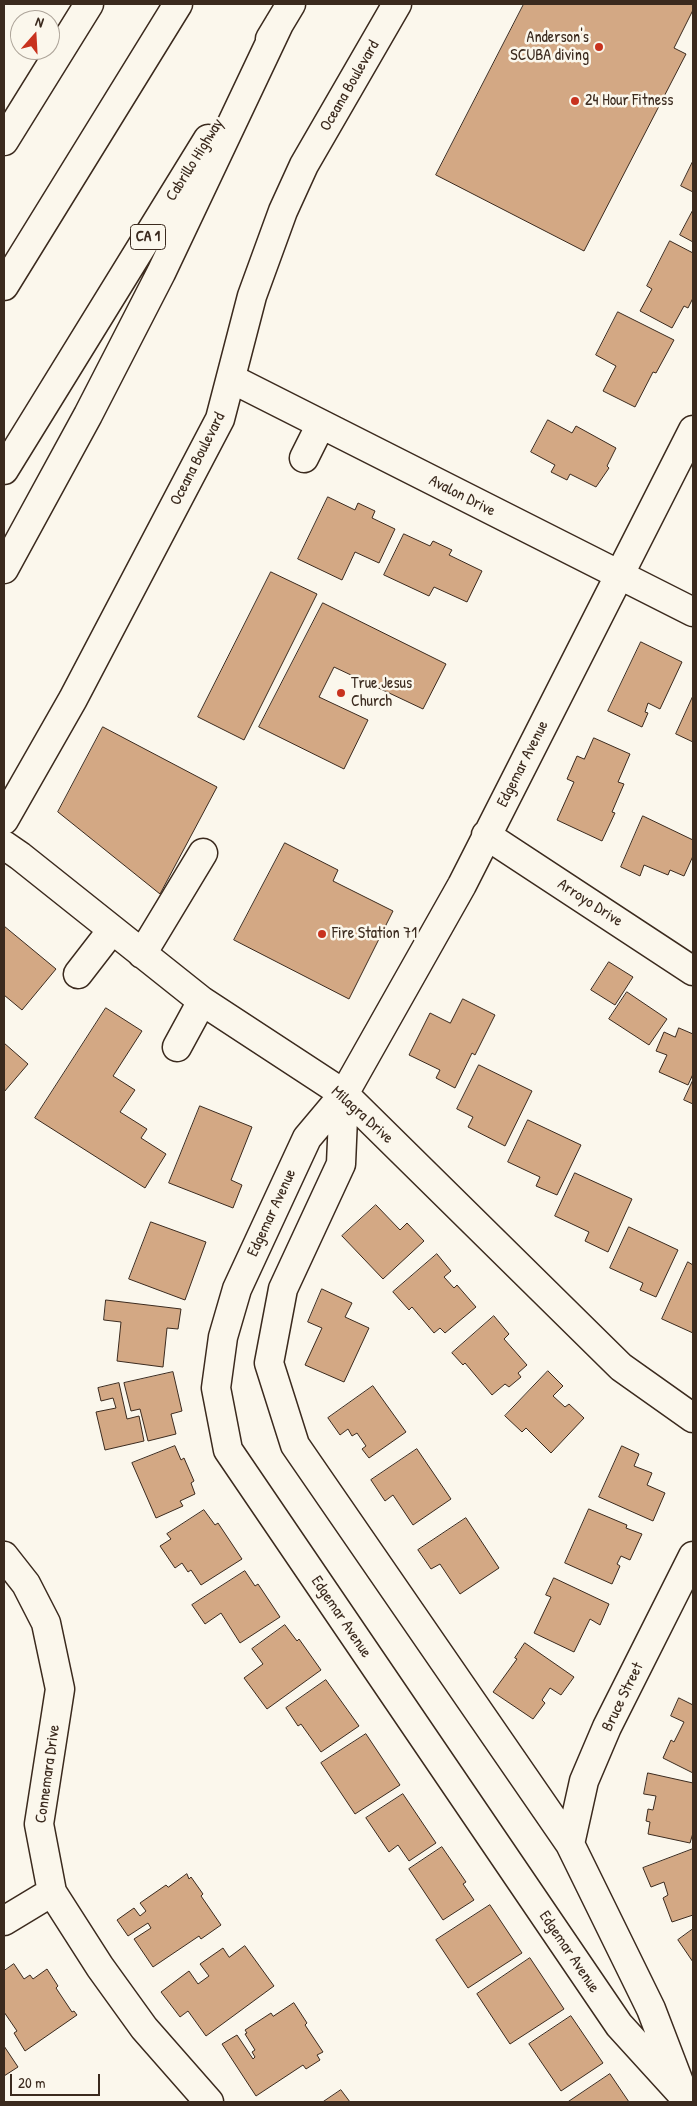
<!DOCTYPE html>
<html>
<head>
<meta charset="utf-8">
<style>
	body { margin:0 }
	#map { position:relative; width:697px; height:2106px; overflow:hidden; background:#fbf7ec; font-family:"Patrick Hand",sans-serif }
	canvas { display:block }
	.frame { position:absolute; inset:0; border:5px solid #3b2a1e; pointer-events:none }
	.north { position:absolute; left:10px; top:10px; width:50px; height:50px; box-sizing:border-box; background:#fbf7ec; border:1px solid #aea59a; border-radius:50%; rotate:19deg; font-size:14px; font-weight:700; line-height:20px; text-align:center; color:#3b2a1e }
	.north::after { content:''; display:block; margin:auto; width:18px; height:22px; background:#c8321e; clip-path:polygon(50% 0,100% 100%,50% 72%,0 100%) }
	.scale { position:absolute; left:10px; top:2074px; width:90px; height:22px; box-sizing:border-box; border:2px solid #3b2a1e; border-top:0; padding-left:6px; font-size:15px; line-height:18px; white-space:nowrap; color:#3b2a1e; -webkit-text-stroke:4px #fbf7ec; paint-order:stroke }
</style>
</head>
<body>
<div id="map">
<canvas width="697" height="2106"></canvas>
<div class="frame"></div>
<div class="north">N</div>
<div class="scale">20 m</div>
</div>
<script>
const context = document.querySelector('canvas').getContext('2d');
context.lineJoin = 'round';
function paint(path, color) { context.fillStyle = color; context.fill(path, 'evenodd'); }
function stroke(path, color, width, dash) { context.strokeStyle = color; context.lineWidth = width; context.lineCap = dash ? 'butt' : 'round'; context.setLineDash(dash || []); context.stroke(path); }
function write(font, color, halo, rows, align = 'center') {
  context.font = font + ' "Patrick Hand",sans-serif'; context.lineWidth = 5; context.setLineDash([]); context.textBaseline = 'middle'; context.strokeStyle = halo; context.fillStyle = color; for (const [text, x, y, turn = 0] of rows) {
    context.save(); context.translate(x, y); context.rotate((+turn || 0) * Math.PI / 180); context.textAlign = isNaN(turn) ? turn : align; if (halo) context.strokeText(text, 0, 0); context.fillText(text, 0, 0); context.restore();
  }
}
const building = new Path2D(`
	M524,4H693V10L674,48L686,54L584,251L436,175Z
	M693,161V192L681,186Z
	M693,210V242L680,235Z
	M670,241L693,253V298L688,308L684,306L672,328L640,311L652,289L647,286Z
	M618,312L674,340L656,373L653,372L635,407L603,391L616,366L596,355Z
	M548,420L572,433L576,426L616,448L607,466L609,468L596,487L570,474L567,480L551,472L555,465L531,452Z
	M328,497L355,510L358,503L375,511L372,518L395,529L379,563L355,552L342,580L298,559Z
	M404,534L430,546L433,541L452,550L449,555L482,571L467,602L434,587L429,596L384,575Z
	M271,572L317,594L244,740L198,717Z
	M323,603L446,664L423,709L334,667L319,697L368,720L344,769L259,727Z
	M641,642L682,662L660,709L648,703L645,712L648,713L642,727L608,711Z
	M693,696V742L676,734Z
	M103,727L217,787L160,894L58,812Z
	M594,738L630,754L618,782L624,784L612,812L615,813L602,841L557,820L574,782L567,779L577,756L584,759Z
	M643,816L693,840V856L684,876L670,870L668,875L644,865L640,876L621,867Z
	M285,843L338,870L333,881L393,911L349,999L234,940Z
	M4,926L56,969L22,1010L4,995Z
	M609,962L633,977L615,1005L591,990Z
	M627,992L667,1019L649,1045L609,1019Z
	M463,999L495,1015L475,1055L472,1053L455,1088L436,1078L440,1070L409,1055L430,1013L450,1023Z
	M106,1008L142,1031L113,1076L135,1090L120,1112L147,1129L141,1138L166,1154L145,1188L35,1118Z
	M679,1028L693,1034V1074L688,1085L659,1072L667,1055L656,1051L664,1032L675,1037Z
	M4,1043L28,1064L4,1092Z
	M479,1065L532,1091L505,1146L468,1127L473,1117L457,1109Z
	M693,1080V1104L684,1100Z
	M200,1106L252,1127L231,1180L242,1185L233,1208L169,1183Z
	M528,1120L581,1145L557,1195L536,1186L540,1177L508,1162Z
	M575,1173L632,1199L608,1252L585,1241L589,1232L555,1216Z
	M376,1205L400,1230L407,1223L424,1241L383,1279L342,1236Z
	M151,1222L206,1242L185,1300L129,1279Z
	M629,1227L678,1250L656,1297L640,1290L643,1283L610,1268Z
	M437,1254L451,1271L444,1277L454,1288L457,1285L476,1307L445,1333L440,1328L434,1333L412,1307L409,1310L393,1292Z
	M688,1262L693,1265V1333L662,1319Z
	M322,1289L352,1303L345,1317L369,1328L344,1382L305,1365L322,1328L308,1322Z
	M106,1300L181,1309L178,1329L167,1328L163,1367L117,1361L121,1322L104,1320Z
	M494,1316L509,1334L504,1339L527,1365L518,1373L521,1377L509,1387L505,1384L492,1395L465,1363L463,1365L452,1353Z
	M548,1371L563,1386L553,1396L565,1407L569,1404L584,1418L551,1453L526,1428L522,1432L505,1416Z
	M173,1372L182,1411L171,1414L176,1434L148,1441L140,1409L131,1411L124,1383Z
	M119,1383L127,1419L139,1416L144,1441L105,1450L96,1412L116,1408L113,1398L101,1401L98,1388Z
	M373,1386L406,1432L369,1458L362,1449L366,1446L357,1433L352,1436L348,1429L340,1435L328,1418Z
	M175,1446L181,1460L184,1458L194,1481L191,1483L195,1494L180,1501L183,1506L156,1518L132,1463Z
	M622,1446L639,1454L634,1466L652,1473L647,1485L665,1493L653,1521L599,1497Z
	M417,1449L451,1499L413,1525L393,1495L385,1501L371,1480Z
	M589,1509L627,1525L626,1528L642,1534L630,1560L621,1556L617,1564L620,1566L612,1584L565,1563Z
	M204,1510L215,1525L218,1523L242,1559L201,1585L191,1570L188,1572L182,1563L175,1568L160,1546L171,1539L167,1534Z
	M466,1518L499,1568L460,1594L440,1564L431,1569L418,1550Z
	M245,1571L255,1586L258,1584L280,1617L240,1643L221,1613L205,1624L192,1605Z
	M554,1578L609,1604L600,1625L590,1619L574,1652L534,1633L551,1597L546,1595Z
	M285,1625L297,1641L299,1639L321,1670L267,1709L244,1678L263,1664L252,1649Z
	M525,1643L574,1677L561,1695L550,1688L542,1700L545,1703L533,1719L493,1692L517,1659L515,1658Z
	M326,1680L359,1726L321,1752L301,1724L298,1726L286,1708Z
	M679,1698L693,1705V1773L663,1758L671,1740L674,1742L684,1722L671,1716Z
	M366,1734L400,1785L355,1814L321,1763Z
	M648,1773L693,1783V1833L690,1843L648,1834L650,1822L646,1821L648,1809L653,1810L656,1796L644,1794Z
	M403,1794L436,1843L409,1861L398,1845L389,1852L366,1818Z
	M442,1847L466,1882L463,1884L474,1900L443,1920L409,1869Z
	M693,1849V1915L672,1922L663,1898L668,1895L664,1882L651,1887L643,1868Z
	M187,1874L189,1879L191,1877L203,1894L201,1896L221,1925L201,1939L199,1936L153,1967L134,1939L151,1928L148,1923L128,1936L117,1920L134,1908L140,1916L146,1911L140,1903L166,1885L168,1887Z
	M490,1905L522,1953L468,1988L436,1940Z
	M693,1929V1962L678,1940Z
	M245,1946L274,1986L206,2036L188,2011L180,2017L161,1992L189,1971L198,1984L209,1976L200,1964L223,1948L229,1957Z
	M530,1958L564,2009L510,2044L477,1994Z
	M14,1964L24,1979L30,1975L33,1979L47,1969L58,1986L56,1988L72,2012L74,2011L77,2015L25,2051L14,2033L17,2031L4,2012V1971Z
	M294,2003L307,2023L305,2025L323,2052L317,2055L320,2060L306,2069L303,2065L256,2096L222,2044L237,2035L253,2059L255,2057L252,2052L255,2050L245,2034L247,2033L245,2030L271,2013L273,2016Z
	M571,2016L603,2063L561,2091L529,2044Z
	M4,2046L18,2067L4,2076Z
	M610,2074L629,2102H568Z
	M341,2090L350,2102H323Z`);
const minor = new Path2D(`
	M232,379L693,612
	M304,458L321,424
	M486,835L693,971
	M4,845L20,856L202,1001L344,1094L621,1367L693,1418
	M142,954L203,853
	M78,974L112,930
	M177,1047L202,1001
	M344,1094L341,1164L283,1289L269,1363L295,1445L570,1844L651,2009L679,2082
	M4,1556L26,1584L46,1623L60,1689L39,1824L52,1892L100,1967L144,2028L209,2102
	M570,1844L584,1781L607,1727L693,1556
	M4,1921L52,1892
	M689,2102L619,2025L228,1450L216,1388L223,1337L237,1289L307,1138L344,1094L462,885L693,430`);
const major = new Path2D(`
	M4,141L89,4
	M4,820L73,699L220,419L252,296L283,211L304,165L397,4`);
const highway = new Path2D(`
	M270,39L291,4
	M4,286L178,4
	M4,470L208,139
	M4,569L88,415L161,273L279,24`);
const markers = [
	[599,47,5,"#c8321e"],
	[575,101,5,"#c8321e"],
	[341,693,5,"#c8321e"],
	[322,934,5,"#c8321e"]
];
const shields = [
	[148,237,35]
];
const shieldNames = [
	["CA 1",148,237]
];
const poiNames = [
	["Anderson's",589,38,"right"],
	["SCUBA diving",589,56,"right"],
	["24 Hour Fitness",585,101],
	["True Jesus",351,684],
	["Church",351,702],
	["Fire Station 71",332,934]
];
const streetNames = [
	["Oceana Boulevard",350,86,-60],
	["Cabrillo Highway",195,160,-58],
	["Oceana Boulevard",198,459,-63],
	["Avalon Drive",462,496,27],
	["Edgemar Avenue",523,764,-63],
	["Arroyo Drive",590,903,33],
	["Milagra Drive",362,1115,42],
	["Edgemar Avenue",272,1213,-65],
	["Edgemar Avenue",341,1617,56],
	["Bruce Street",623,1697,-64],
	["Connemara Drive",48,1774,-82],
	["Edgemar Avenue",569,1952,56]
];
paint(building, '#d3a884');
stroke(building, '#3b2a1e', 1);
stroke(minor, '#3b2a1e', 31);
stroke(major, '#3b2a1e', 31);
stroke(highway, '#3b2a1e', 31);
stroke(minor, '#fbf7ec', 28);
stroke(major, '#fbf7ec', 28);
stroke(highway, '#fbf7ec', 28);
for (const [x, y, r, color] of markers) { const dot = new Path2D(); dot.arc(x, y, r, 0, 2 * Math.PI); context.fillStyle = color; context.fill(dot); stroke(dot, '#fbf7ec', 2); }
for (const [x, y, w] of shields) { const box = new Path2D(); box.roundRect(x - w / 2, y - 12.5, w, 25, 4); context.fillStyle = '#fbf7ec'; context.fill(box); stroke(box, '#3b2a1e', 1); }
write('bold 15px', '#3b2a1e', null, shieldNames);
write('16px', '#3b2a1e', '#fbf7ec', poiNames, 'left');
write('16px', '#3b2a1e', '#fbf7ec', streetNames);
</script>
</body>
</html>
